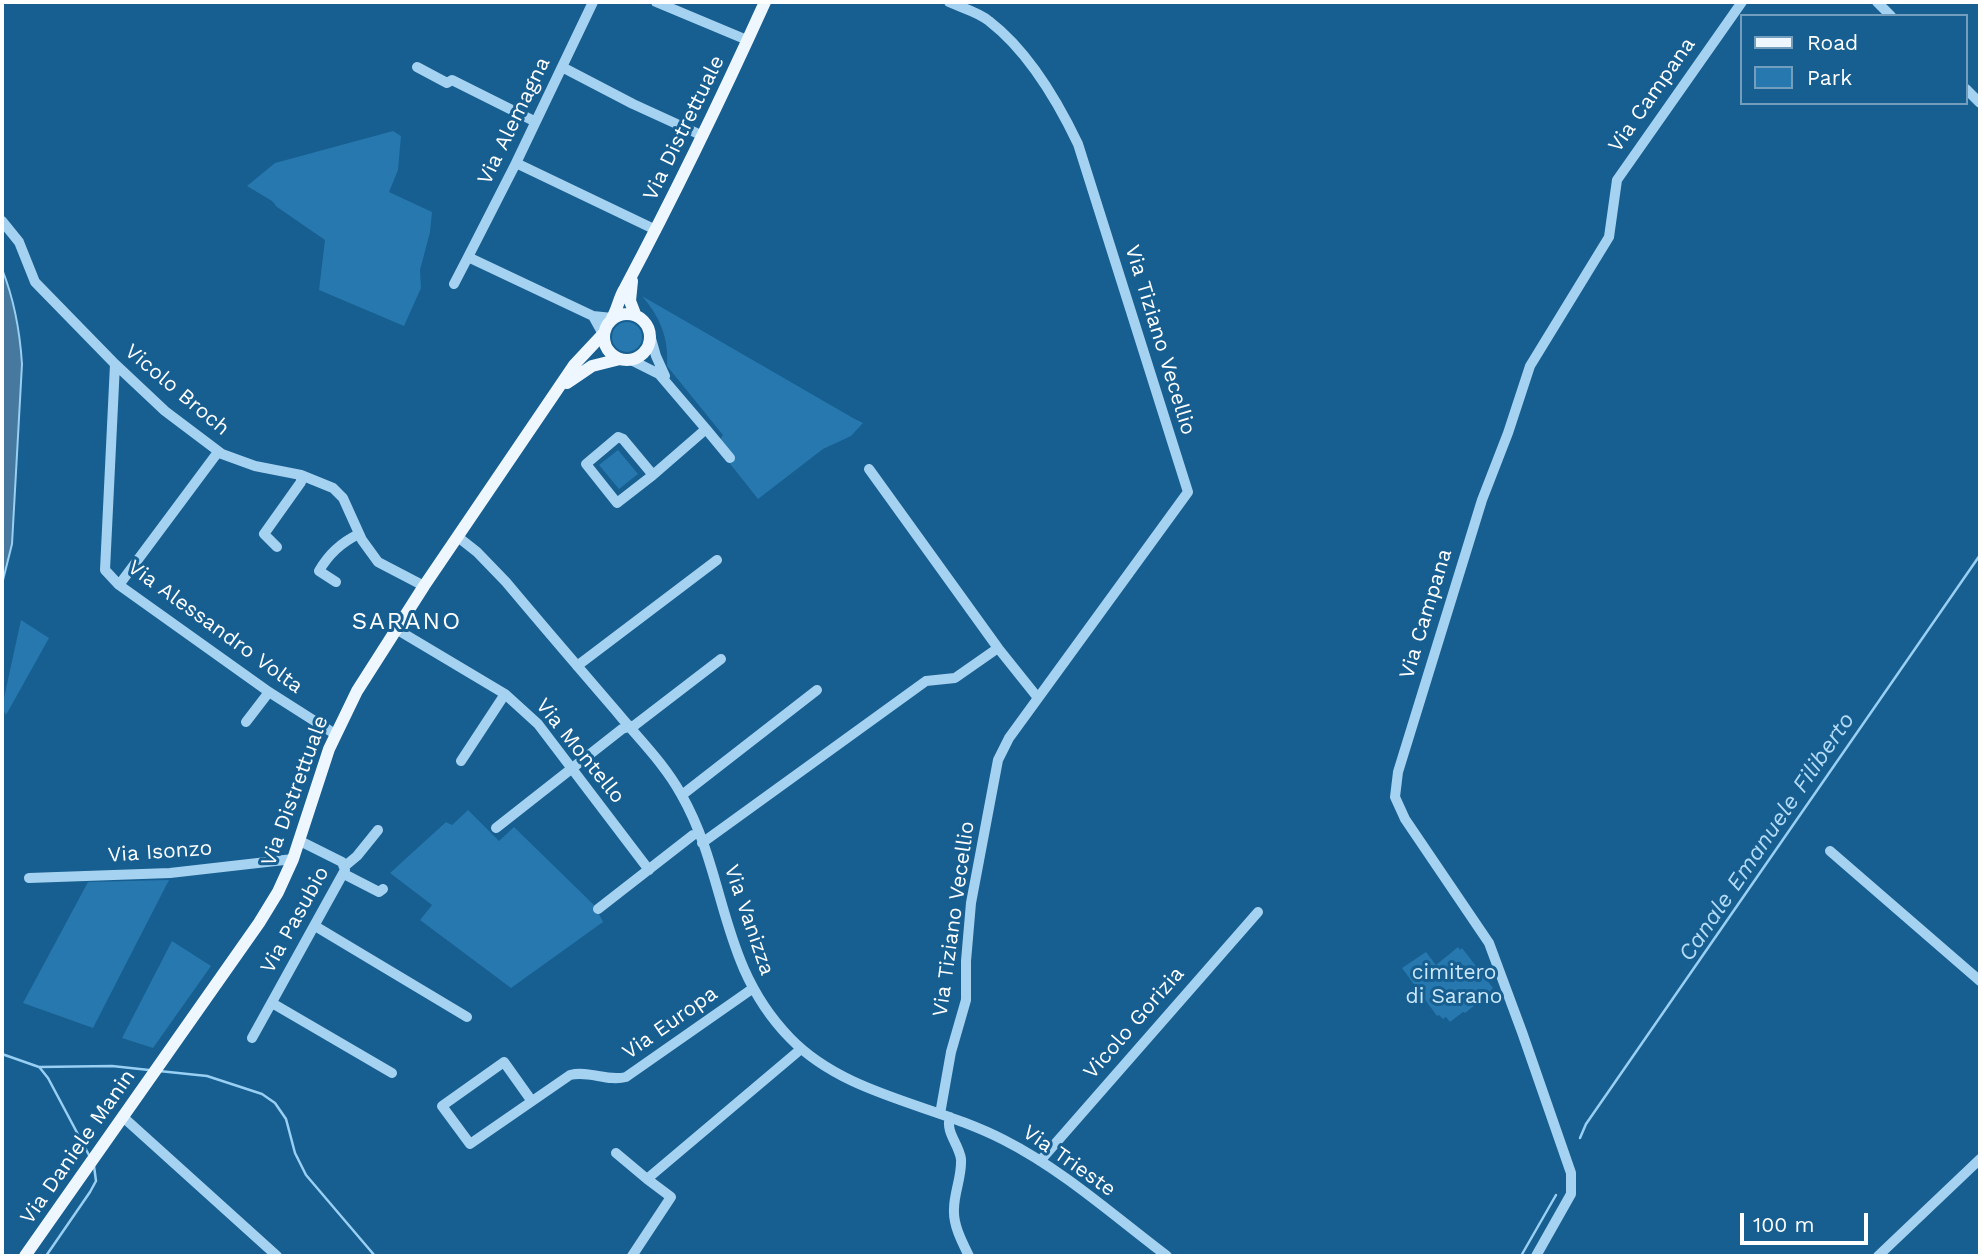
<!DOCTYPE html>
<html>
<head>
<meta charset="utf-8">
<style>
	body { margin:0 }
	#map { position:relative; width:1982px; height:1258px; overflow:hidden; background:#175e91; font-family:"Work Sans",sans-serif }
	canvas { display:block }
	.frame { position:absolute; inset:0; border:4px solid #fff; pointer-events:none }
	.legend { position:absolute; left:1740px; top:14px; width:228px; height:91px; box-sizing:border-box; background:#175e91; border:2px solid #749ebd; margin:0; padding:9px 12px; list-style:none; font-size:21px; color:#fff }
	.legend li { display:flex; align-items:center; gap:14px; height:35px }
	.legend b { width:35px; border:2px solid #749ebd }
	.scale { position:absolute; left:1740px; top:1213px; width:128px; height:32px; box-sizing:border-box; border:4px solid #fff; border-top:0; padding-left:9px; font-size:21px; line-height:24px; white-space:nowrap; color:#fff; -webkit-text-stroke:5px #175e91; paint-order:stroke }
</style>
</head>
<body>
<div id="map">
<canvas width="1982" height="1258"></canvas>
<div class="frame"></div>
<ul class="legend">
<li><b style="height:9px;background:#eef7ff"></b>Road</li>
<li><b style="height:19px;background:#2678ae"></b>Park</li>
</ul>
<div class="scale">100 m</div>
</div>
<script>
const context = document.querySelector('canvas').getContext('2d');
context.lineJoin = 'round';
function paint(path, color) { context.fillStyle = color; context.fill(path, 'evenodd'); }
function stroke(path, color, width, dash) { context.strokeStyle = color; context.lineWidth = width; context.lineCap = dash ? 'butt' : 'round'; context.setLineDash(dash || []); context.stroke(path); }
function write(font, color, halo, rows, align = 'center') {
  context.font = font + ' "Work Sans",sans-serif'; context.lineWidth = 6; context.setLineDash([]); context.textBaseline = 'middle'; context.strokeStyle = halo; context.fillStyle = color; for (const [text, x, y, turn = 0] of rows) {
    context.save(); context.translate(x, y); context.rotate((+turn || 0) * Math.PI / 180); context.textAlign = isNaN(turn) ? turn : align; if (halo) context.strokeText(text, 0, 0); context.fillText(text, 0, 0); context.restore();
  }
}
const green = new Path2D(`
	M393,131L401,136L398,170L389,192L432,212L430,232L420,270L421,288L404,326L319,290L325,240L277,207L272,201L247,186L275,163Z
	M642,296L853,418L863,423L851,436L823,449L758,499L716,446L723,435L667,366C669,338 660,317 642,296Z
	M612 337a15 15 0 1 1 30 0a15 15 0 1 1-30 0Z
	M618,450L638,474L619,489L599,465Z
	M21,620L49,638L6,715L2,707Z
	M468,810L499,841L514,827L595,906L603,922L511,988L420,920L432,905L390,873L446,822L452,825Z
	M169,880L93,1028L23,1003L88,882Z
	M172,941L211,966L153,1048L122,1038Z
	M1458,947L1460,950L1462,948L1493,988L1491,990L1492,992L1465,1013L1463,1012L1450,1022L1446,1017L1443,1019L1439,1015L1437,1016L1402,968L1426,952L1436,965Z`);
const water = new Path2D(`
	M2,269C14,299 20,333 22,364L12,544L2,584Z`);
const stream = new Path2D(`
	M2,1054L39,1067L112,1066L149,1070
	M40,1068L48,1078L90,1157
	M159,1071L207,1076L262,1094L275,1103L286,1119L295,1153L306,1175L375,1256
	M1580,1138L1586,1124L1980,555
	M46,1256L90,1192L96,1181L94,1166
	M1521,1256L1556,1195`);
const minor = new Path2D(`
	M656,2L747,40
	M1877,2L1891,16
	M417,67L447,83L452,80L534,121
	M562,67L633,104L703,136
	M1966,89L1980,103
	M516,163L656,230
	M2,221L19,242L35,282L115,364L165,411L222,454L255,466L301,475L333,488L343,498L362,540L378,562L424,586
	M468,257L516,163L593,2
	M454,284L468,257L593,316
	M603,334L593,316L612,318
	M650,335L656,356L665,376
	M631,360L659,374L706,429L653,475
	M115,364L105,570L119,585L269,692L335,734
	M706,429L730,458
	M618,437L623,439L653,475L617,503L586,464Z
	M869,469L998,648L1038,698
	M458,537L477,552L506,582C542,625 579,668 616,711C638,738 664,763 681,794C728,876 718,964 790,1038C846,1096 935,1104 1004,1140C1063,1170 1114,1216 1167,1256
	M277,547L264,534L301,482V475
	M336,582L319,571C328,555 342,542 359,534
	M119,585L218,452
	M396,629L505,694L538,724L649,870
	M577,666L717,560
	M246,722L269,692
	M461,761L505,694
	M682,795L817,690
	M496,828L622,729L635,725L721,659
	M702,843L926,681L955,678L998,648
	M1830,851L1980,981
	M345,866L357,856L378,830
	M344,874L379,892L383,889
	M29,878L170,873L293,859
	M598,909L693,835
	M315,926L467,1017
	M272,1003L392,1073
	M252,1038L345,870L342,862L300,841
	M531,1100L504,1062L442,1106L470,1144L570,1075C589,1070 607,1082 626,1077L752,989
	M940,1114L951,1052L966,1000V961L971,903L998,760L1009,738L1188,492L1078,144C1057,100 1028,51 989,21C978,12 962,8 949,2
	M123,1117L277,1256
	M950,1117C945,1132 959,1144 961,1159C962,1177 954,1192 954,1209C953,1225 962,1242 969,1256
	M616,1153L647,1179L801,1049
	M1040,1161L1258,912
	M632,1256L671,1197L647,1179
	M1536,1256L1571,1194V1173L1522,1032L1489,943L1405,819L1395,797L1398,772L1482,500L1508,433L1530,366L1609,237L1617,180L1742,2
	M1878,1256L1980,1159`);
const major = new Path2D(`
	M632,281L630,301L635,314
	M604 337a23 23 0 1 1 46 0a23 23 0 1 1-46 0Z
	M612,318C618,308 619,297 625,288C675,194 721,99 765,2
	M567,383L592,366L620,359
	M25,1256L259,923L278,892L293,859L329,749L357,691L424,586L574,365L603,334`);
const streetNames = [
	["Via Campana",1652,95,-55],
	["Via Alemagna",514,121,-64],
	["Via Distrettuale",684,128,-64],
	["Via Tiziano Vecellio",1160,340,73],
	["Vicolo Broch",177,390,40],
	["Via Campana",1426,614,-73],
	["Via Alessandro Volta",215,627,36],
	["Via Montello",580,751,51],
	["Via Distrettuale",295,791,-70],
	["Via Isonzo",160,852,-4],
	["Via Tiziano Vecellio",954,919,-82],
	["Via Pasubio",295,920,-61],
	["Via Vanizza",749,920,71],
	["Via Europa",670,1023,-35],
	["Vicolo Gorizia",1134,1023,-49],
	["Via Daniele Manin",78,1147,-55],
	["Via Trieste",1069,1161,35]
];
const parkNames = [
	["cimitero",1454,973],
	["di Sarano",1454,997]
];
const waterNames = [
	["Canale Emanuele Filiberto",1767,837,-56]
];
const quarterNames = [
	["SARANO",407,622]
];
paint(green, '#2678ae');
paint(water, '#46799d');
stroke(water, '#98cff3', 2);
stroke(stream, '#98cff3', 2.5);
stroke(minor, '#a5d2f0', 10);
stroke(major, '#eef7ff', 12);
write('21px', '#fff', '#175e91', streetNames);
write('21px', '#cce8fb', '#175e91', parkNames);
write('italic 23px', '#b1dbf7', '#175e91', waterNames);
context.letterSpacing = '2px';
write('24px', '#fff', '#175e91', quarterNames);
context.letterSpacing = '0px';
</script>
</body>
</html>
